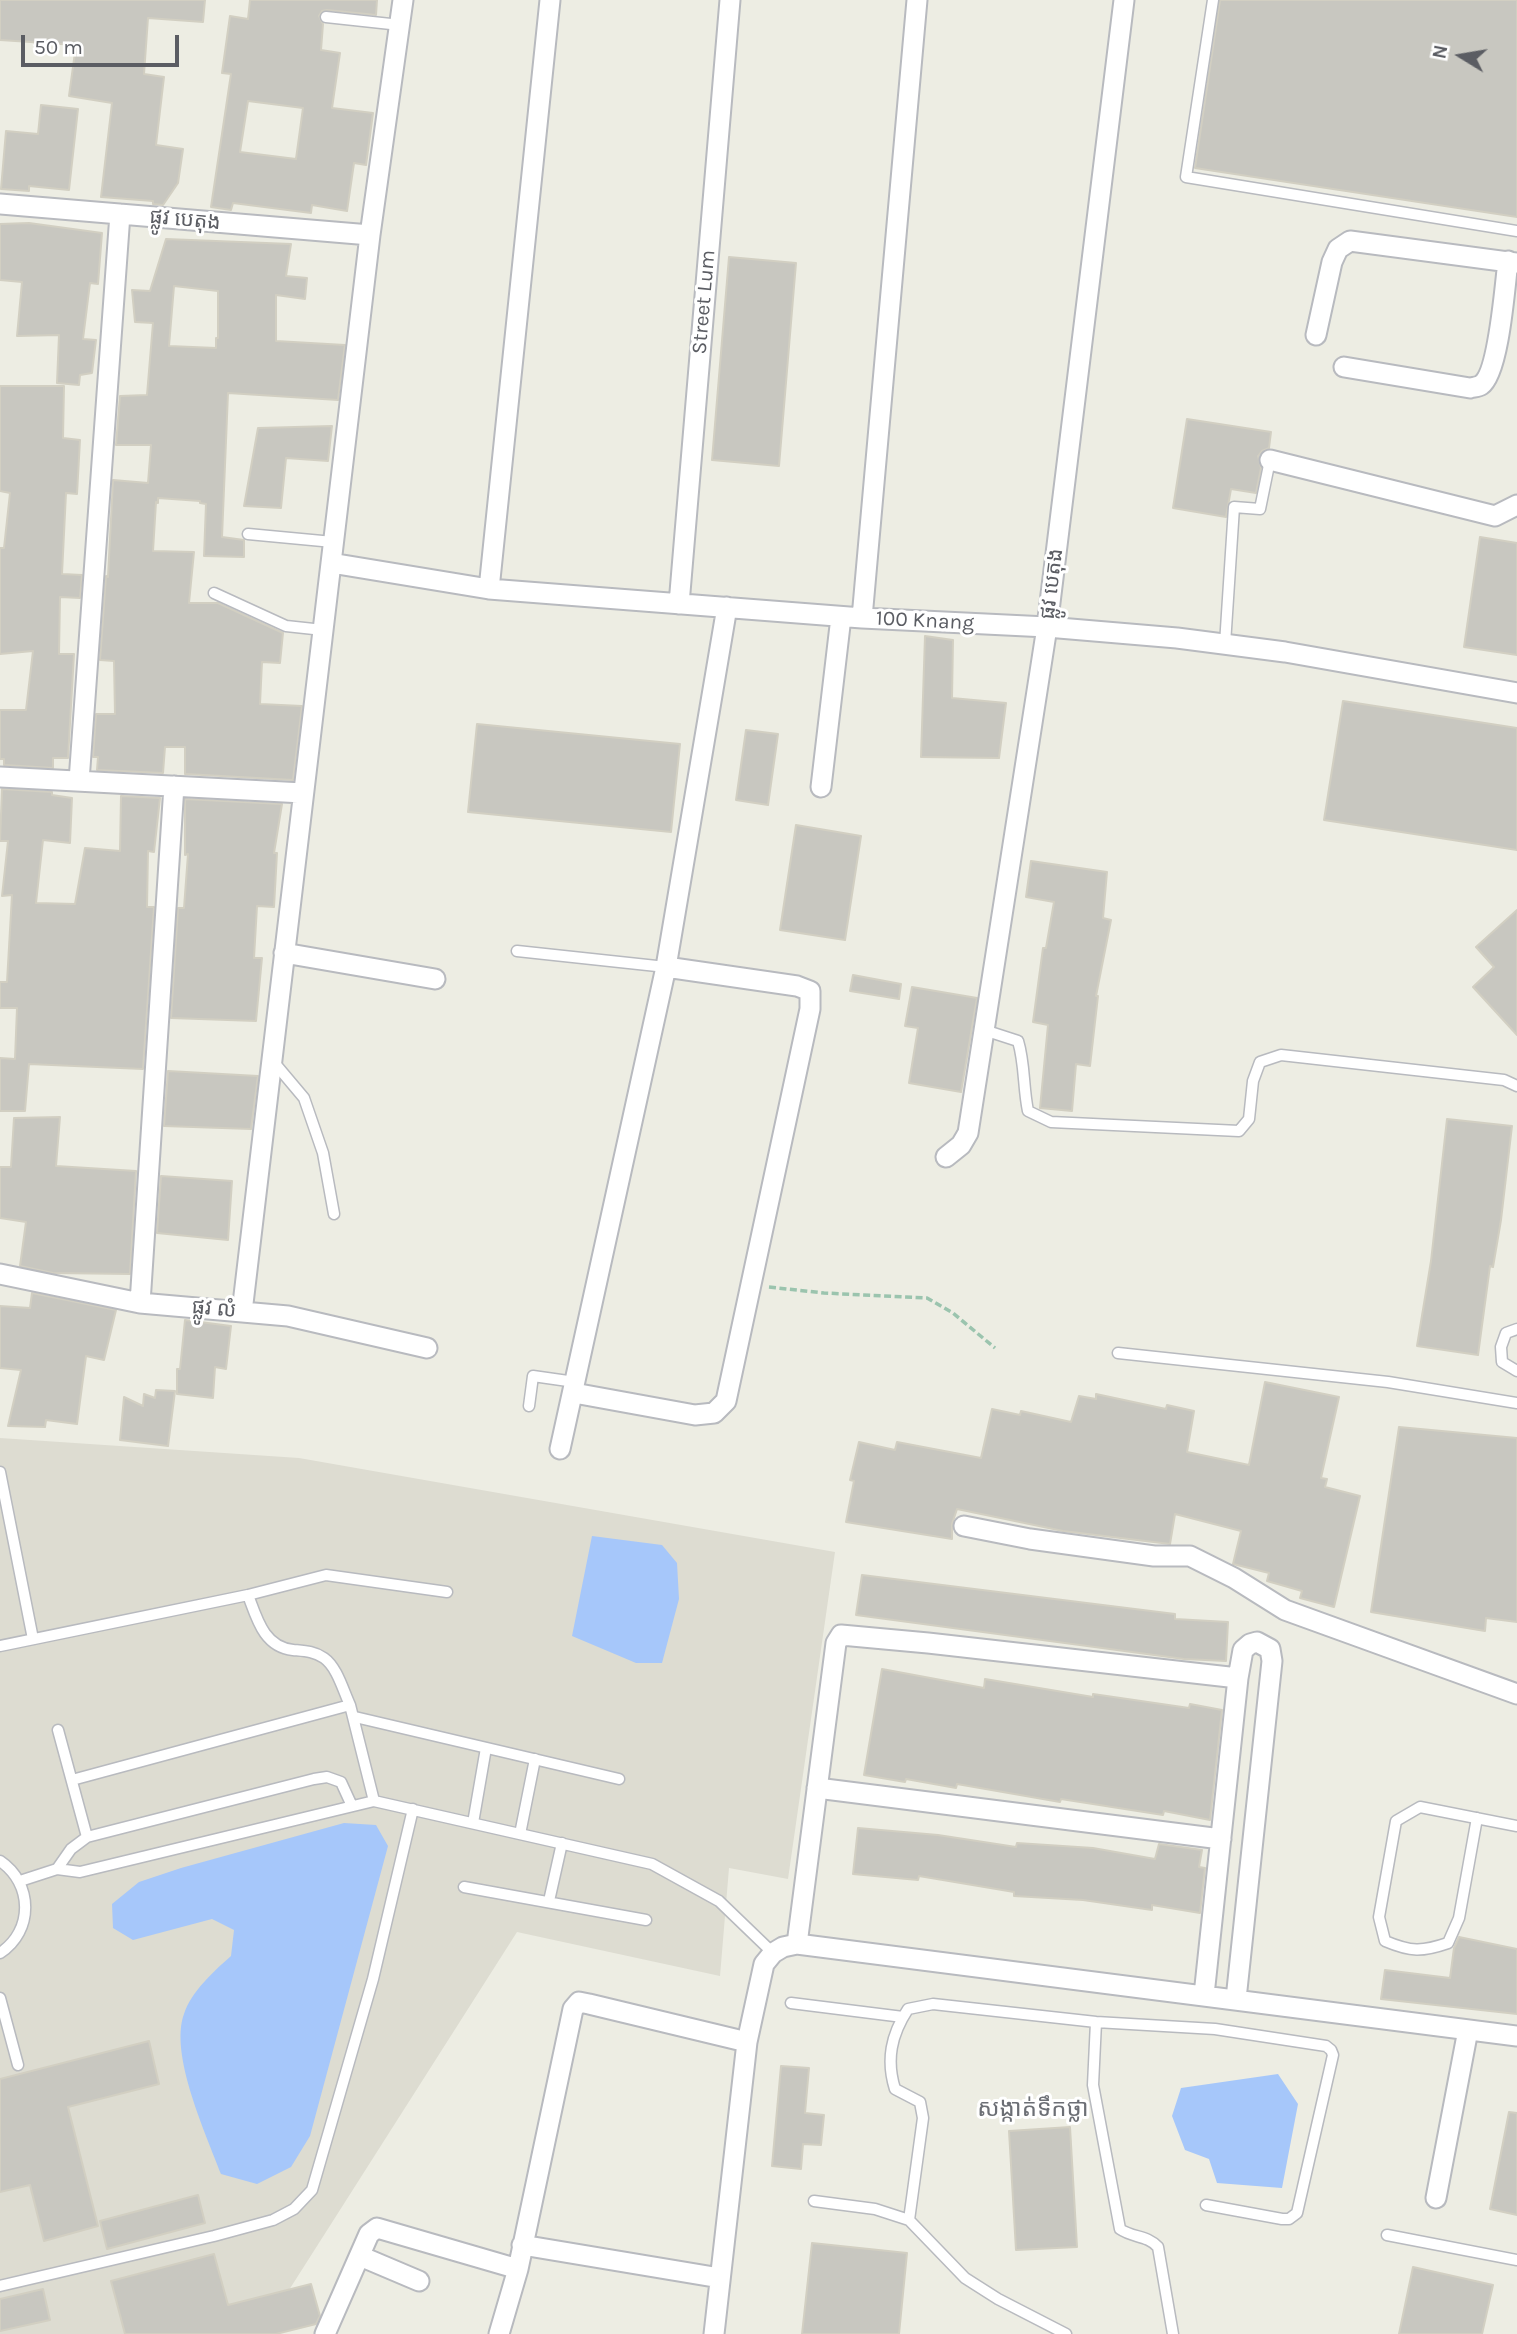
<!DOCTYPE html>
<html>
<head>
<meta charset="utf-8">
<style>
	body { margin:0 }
	#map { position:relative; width:1517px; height:2334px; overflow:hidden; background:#edede3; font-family:Karla,sans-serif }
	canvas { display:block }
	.north { position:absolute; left:1426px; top:21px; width:70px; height:70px; -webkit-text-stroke:5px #fff; paint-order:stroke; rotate:281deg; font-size:19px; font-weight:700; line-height:28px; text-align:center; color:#5b5d63 }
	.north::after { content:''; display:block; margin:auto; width:24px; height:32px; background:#5b5d63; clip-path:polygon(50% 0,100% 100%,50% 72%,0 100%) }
	.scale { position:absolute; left:21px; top:35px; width:158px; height:32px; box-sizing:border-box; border:4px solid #5b5d63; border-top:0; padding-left:9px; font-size:21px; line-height:24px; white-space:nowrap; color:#5b5d63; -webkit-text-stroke:5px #fff; paint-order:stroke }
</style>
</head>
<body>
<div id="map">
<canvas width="1517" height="2334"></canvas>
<div class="north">N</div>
<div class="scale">50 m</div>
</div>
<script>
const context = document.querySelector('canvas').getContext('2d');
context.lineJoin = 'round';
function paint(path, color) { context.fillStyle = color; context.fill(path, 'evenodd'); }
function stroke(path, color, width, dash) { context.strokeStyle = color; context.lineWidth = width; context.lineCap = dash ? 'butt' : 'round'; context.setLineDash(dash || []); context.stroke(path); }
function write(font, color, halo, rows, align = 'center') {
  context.font = font + ' Karla,"Noto Sans Khmer",sans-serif'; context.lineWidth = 6; context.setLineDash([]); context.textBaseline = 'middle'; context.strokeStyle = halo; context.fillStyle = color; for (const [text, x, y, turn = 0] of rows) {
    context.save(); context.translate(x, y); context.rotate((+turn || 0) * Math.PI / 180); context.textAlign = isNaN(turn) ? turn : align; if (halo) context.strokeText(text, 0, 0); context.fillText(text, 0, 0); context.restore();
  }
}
const education = new Path2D(`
	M0,1438L299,1458L835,1552L788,1879L729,1868L720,1976L517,1932L261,2334H0Z`);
const water = new Path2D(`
	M592,1536L662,1545L677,1563L679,1599L662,1663H636L572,1636Z
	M344,1823L376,1825L388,1846L310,2136L291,2167L257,2184L221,2174C206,2134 169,2054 184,2014C191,1992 214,1971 231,1956L234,1930L212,1919L133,1940L113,1928L112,1904L139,1882L181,1868Z
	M1278,2074L1298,2104L1282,2188L1217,2183L1209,2159L1185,2150L1172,2116L1181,2088Z`);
const building = new Path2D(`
	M0,0H205L203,22L148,18L144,74L164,77L156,145L183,149L178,183L163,205L153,204V201L101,197L112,103L69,96L76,45L0,40Z
	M250,0H377L376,15L327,10L322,11L319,16L323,24L321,50L340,53L332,108L373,113L366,165L354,163L347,211L312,205L311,213L233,203L231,210L211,207L231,74L222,73L230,16L248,19ZM248,101L303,108L296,159L240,152Z
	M1220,0H1517V217L1195,168Z
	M41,105L78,109L69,190L29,186V191L1,189L6,131L38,134Z
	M29,223L102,233L98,284L90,283L83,339L96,340L92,373L80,375L79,385L57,383L59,335L17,336L22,282L0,280V224Z
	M166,239L291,244L286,276L307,278L305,299L276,295V341L345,345L338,400L228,393L222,537L244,540V557L204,556L206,504L200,503V501L158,498V503L156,502L153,551L194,552L189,603H218L283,633L280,663L262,662L260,704L302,706L293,780L185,774V747H165L163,773L97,770L98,757H93L96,714H115L114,661L100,660L106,576L108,577L113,480L148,483L151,445H116L120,396L147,395L153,323L135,322L132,290L150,291ZM174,286L218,291V338H216V348L169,346Z
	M729,257L796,263L779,466L712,460Z
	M0,386H64L63,438L80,440L77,494L66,493L62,574L82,575L80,598L60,597L59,654H74L68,758H53V768L4,765V759H0V710H26L33,651L0,654V548H4L10,493L0,491Z
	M1187,419L1271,432L1269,448L1262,451L1258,456L1261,468L1256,493L1231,489L1226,517L1173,508Z
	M332,426L328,461L286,458L281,508L244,506L258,428Z
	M1480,537L1517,543V655L1464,647Z
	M925,636L953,640L952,698L1006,703L999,758L921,757Z
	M1343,701L1517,728V850L1324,820Z
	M477,724L680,744L671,832L468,812Z
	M746,730L778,734L768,805L736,800Z
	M2,789L52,792V795L72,798L70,843L43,840L36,903L75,904L85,848L120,851L121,796L160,798L154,852L148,851L147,907H154L143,1069L29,1064L25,1111H0V1058L15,1059L17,1008H0V982H7L12,895L2,896L8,841H0Z
	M185,799L282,804L274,853H277L274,907L257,906L254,958H262L256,1021L171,1018L178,908H184L188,854L185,855Z
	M796,825L861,836L845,940L780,930Z
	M1031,861L1107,872L1103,918L1111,920L1096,996H1098L1090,1066L1076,1064L1072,1111L1040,1108L1048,1025L1033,1022L1043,948H1046L1054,902L1026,897Z
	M1517,910V1035L1473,987L1494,967L1476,947Z
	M853,975L901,984L899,999L850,991Z
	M912,987L977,998L961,1092L909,1083L918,1028L905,1026Z
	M168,1071L258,1076L251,1129L164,1126Z
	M60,1117L56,1166L136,1171L130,1274L53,1273L20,1266L26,1222L0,1218V1167H11L14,1118Z
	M1447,1119L1512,1126L1501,1220L1493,1267L1490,1266L1478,1355L1417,1346L1431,1261Z
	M161,1176L232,1181L228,1240L157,1233Z
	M32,1293L116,1310L104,1360L86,1356L77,1424L46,1420L45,1427L8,1426L21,1370L0,1368V1306L30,1308Z
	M185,1320L231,1326L226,1369L215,1367L213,1398L177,1394V1369H180Z
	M1265,1382L1339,1397L1321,1478L1327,1479L1325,1487L1360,1496L1334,1607L1300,1598L1302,1591L1267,1581L1269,1573L1233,1564L1241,1531L1175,1514L1170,1544L1063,1531L957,1509L952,1524V1539L846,1522L854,1481L850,1480L859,1442L895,1450L897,1442L981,1458L992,1409L1020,1415L1021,1411L1071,1422L1079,1396L1096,1399V1394L1166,1409L1167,1405L1194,1411L1187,1452L1249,1465Z
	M156,1390L175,1391L168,1446L120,1440L124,1397L143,1406L144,1394L155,1398Z
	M1399,1427L1517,1438V1622L1486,1618L1485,1631L1371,1612Z
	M862,1575L1175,1614V1619L1228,1622L1226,1661L1184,1659L856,1615Z
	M882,1669L984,1688L985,1679L1093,1697V1694L1189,1708L1190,1704L1222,1710L1210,1820L1164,1811L1163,1815L1061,1799L1060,1802L957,1784L956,1788L906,1779L905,1782L864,1775Z
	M858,1828L938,1835L1016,1847L1017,1843L1093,1848L1155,1859L1159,1844L1202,1850L1199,1867L1205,1868L1200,1913L1152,1905V1910L1083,1900L1014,1896V1892L919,1876L918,1880L853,1874Z
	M1459,1937L1517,1949V2014L1381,1999L1385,1970L1450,1978L1454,1948Z
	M149,2041L159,2084L68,2107L98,2226L44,2241L30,2185L0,2192V2079Z
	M781,2066L809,2068L805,2113L824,2115L821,2145L803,2144L801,2169L772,2166Z
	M1509,2112L1517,2113V2215L1490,2209Z
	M1070,2127L1077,2247L1016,2250L1009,2131Z
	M198,2195L205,2223L107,2249L100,2221Z
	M812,2243L907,2253L899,2334H802Z
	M214,2254L228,2305L311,2284L320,2316L316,2324L276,2334H125L111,2281Z
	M1413,2267L1493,2285L1482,2334H1399Z
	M43,2289L50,2320L0,2331V2299Z`);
const path = new Path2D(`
	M769,1287L824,1293L927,1298L953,1313L995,1348`);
const service = new Path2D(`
	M1213,0L1186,177L1517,231
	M326,17L400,25
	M248,534L333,542
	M214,593L286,626L323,630
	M1225,644L1234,507L1260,509L1270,460
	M517,951L666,967
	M984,1030L1018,1041C1025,1064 1023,1087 1028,1111L1051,1122L1239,1131L1249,1119L1253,1081L1260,1062L1281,1055L1504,1080L1517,1086
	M272,1060L304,1098L323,1153L334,1214
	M1517,1329L1506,1333L1501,1347L1502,1362L1517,1371
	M1118,1353L1388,1382L1517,1403
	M529,1406L533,1376L575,1382
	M0,1472L33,1639
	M248,1595C257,1619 264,1647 293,1650C304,1651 314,1651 324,1658C337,1667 343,1690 350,1705
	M0,1646L248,1595L326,1575L447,1592
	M355,1717L619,1779
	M58,1730L87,1837
	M72,1780L350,1705L374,1801
	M1477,1818L1459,1918L1448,1943C1422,1952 1411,1952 1385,1941L1379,1917L1396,1821L1420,1807L1517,1826
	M473,1823L486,1748
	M520,1834L535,1759
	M0,1861C33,1883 34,1931 0,1953
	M57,1869L71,1849L87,1837L314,1779L327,1777L341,1782L352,1806
	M20,1881L57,1869L80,1872L374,1801L652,1864L719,1901L773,1953
	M464,1887L646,1920
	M549,1901L562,1843
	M0,1998L18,2065
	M791,2003L903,2017
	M1096,2022L1093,2085L1120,2229C1133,2238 1147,2235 1158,2247L1173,2334
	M814,2201L875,2209L909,2220L965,2278L998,2299L1066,2334
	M909,2220L923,2118L920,2102L895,2089C886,2060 891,2035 908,2009L933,2004L1096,2022L1215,2029L1326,2046L1331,2050L1333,2055L1297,2213L1289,2219H1282L1206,2205
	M1387,2235L1517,2260
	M0,2286L214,2236L273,2220L294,2209L312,2190L373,1979L413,1809`);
const minor = new Path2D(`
	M0,204L370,235
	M1316,335L1332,262L1338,249L1350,241L1517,263
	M1344,367L1470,388C1474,387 1478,387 1481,385C1499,373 1505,284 1508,261
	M1270,460L1495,516L1517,505
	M331,563L489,589L862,618L1047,627L1177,638L1285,652L1517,693
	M489,589L550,0
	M679,604L730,0
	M862,618L917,0
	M0,777L303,793
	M79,781L120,214
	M821,787L841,617
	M284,953L435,979
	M946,1157L961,1145L968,1133L1047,627L1124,0
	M0,1274L140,1303L288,1316L427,1348
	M140,1303L174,786
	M242,1312L370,235L403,0
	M574,1393L695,1415L714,1413L726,1401L810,1009V991L797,986L666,967
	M560,1449L666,967L727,607
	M964,1526L1030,1539L1154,1556H1190L1234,1578L1285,1610L1517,1694
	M817,1788L1221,1839
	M797,1944L836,1643L841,1635L928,1643L1238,1678
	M1204,1995L1238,1678L1243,1650L1250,1644L1257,1642L1270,1649L1272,1661L1236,1999
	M1436,2198L1468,2030
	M522,2245L720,2278
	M360,2256L419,2281
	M325,2334L369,2234L377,2228L518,2269
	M499,2334L518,2269L573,2009L579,2002L589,2004L747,2042
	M714,2334L747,2042L764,1964L773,1953L783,1947L797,1944L1517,2036`);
const streetNames = [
	["ផ្លូវ បេតុង",185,220,5],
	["Street Lum",704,302,-85],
	["ផ្លូវ បេតុង",1052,584,-83],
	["100 Knang",925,621,3],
	["ផ្លូវ លំ",214,1309,5]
];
const quarterNames = [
	["សង្កាត់ទឹកថ្លា",1033,2109]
];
paint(education, '#dddcd1');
paint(water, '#a6c7fa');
paint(building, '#c8c7c0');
stroke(building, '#d2cfc2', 2);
stroke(service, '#b8babf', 13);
stroke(minor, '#b8babf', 23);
stroke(path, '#9bc4ae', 3.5, [7, 3.5]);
stroke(service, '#fff', 10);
stroke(minor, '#fff', 19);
write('21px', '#5b5d63', '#fff', streetNames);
write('24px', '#6c6f75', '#fff', quarterNames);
</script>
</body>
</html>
